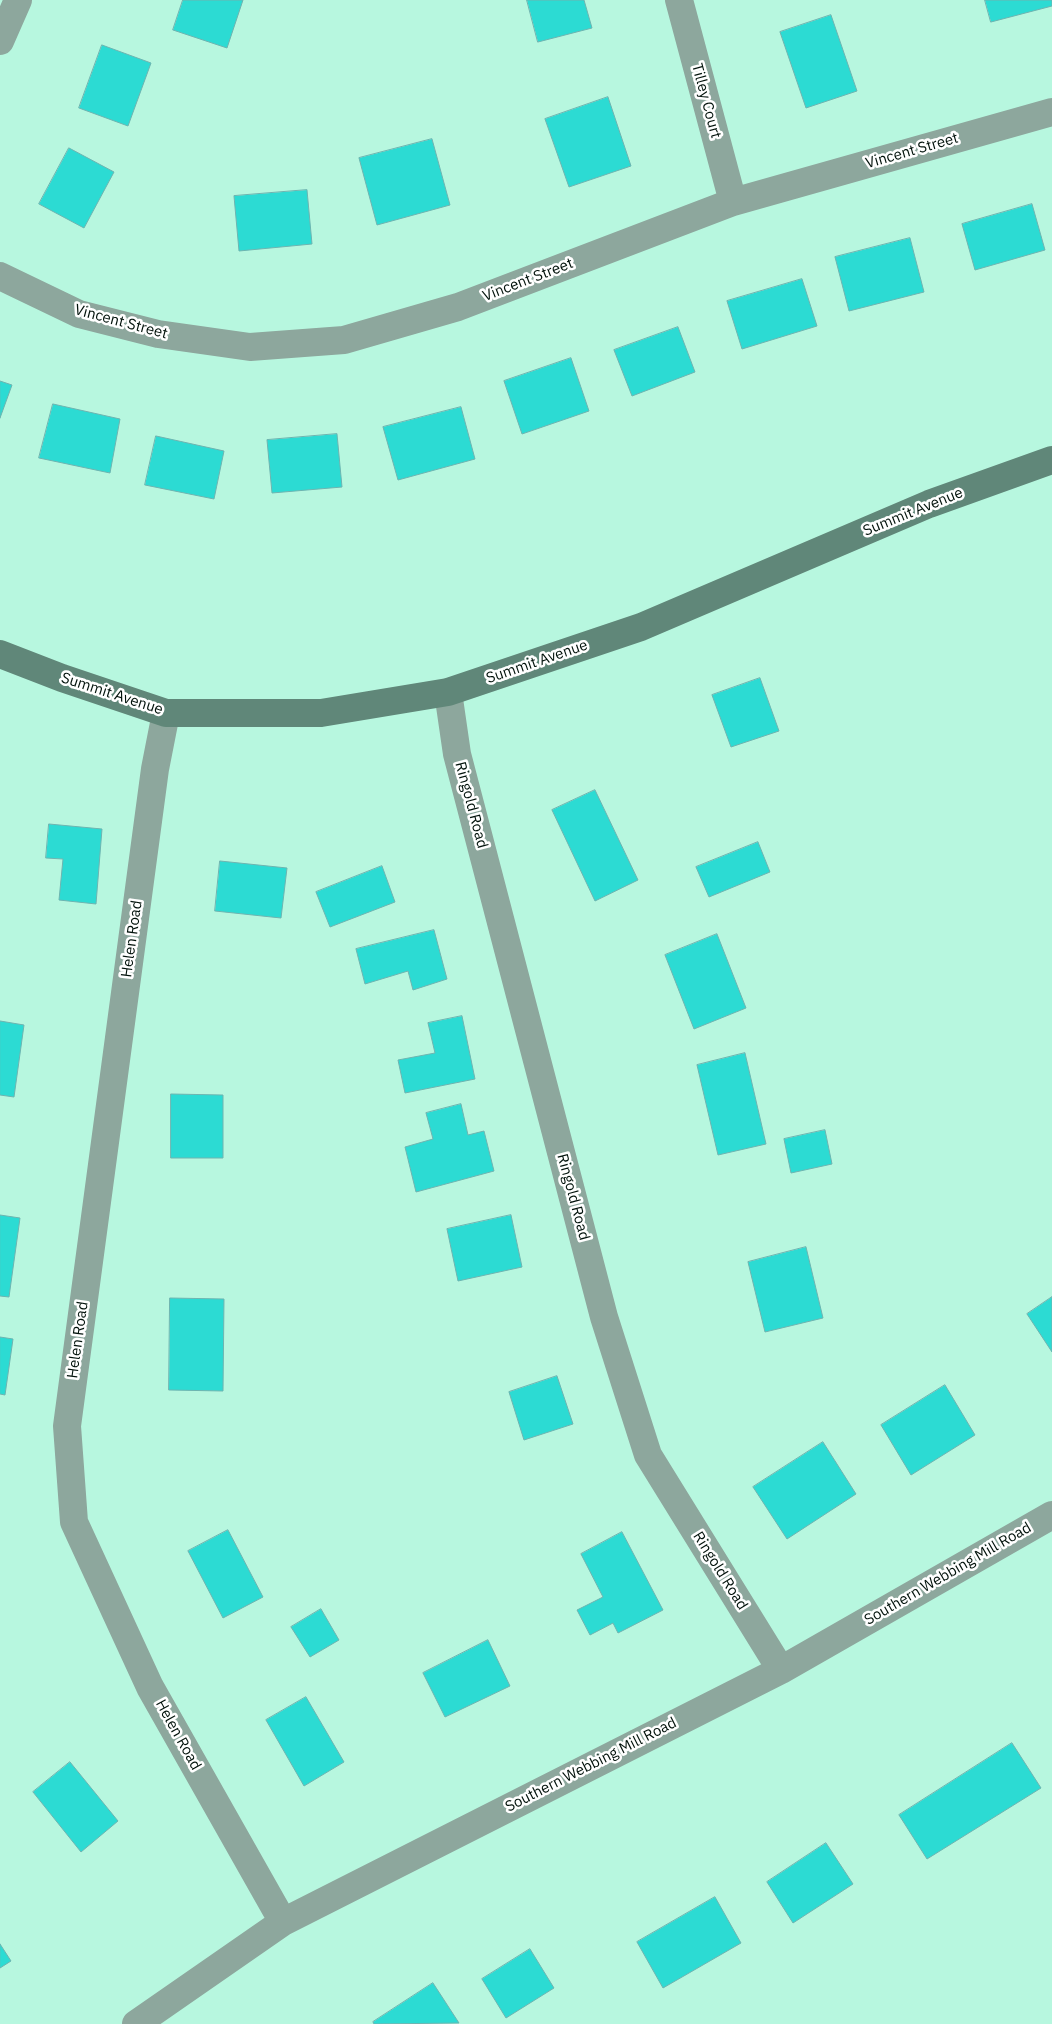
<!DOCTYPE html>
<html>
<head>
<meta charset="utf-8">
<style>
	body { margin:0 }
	canvas { display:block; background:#b7f7df }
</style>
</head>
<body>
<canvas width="1052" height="2024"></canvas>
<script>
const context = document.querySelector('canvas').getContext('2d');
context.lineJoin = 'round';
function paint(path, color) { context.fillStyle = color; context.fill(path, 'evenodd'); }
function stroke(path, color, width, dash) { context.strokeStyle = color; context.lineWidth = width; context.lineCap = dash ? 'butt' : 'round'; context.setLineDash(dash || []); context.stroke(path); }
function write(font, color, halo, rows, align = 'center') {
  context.font = font + ' "IBM Plex Sans",sans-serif'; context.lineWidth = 5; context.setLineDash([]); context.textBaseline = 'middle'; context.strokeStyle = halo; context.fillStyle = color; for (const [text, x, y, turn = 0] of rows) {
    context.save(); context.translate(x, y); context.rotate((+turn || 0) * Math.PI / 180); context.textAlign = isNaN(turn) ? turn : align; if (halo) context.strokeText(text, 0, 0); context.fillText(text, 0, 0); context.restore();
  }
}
const building = new Path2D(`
	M183,0H243L227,48L173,30Z
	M527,0H584L592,28L538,42Z
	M985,0H1052V6L991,22Z
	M831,15L857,91L806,108L780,32Z
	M102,45L151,63L128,126L79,108Z
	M608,97L631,166L569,187L545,119Z
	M432,139L450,205L377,225L359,158Z
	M69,148L114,172L84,228L39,204Z
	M307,190L312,244L239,251L234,196Z
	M1032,204L1045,250L975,270L962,224Z
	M910,238L924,292L849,311L835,257Z
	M802,279L817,326L742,349L727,301Z
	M678,327L695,372L632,396L614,350Z
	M571,358L589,411L522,434L504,381Z
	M0,381L12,385L0,418Z
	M53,404L120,419L110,473L39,458Z
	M461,407L475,459L398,480L383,427Z
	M337,434L342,487L272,493L267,440Z
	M156,436L224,451L214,499L145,485Z
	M760,678L779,731L731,747L712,695Z
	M595,790L638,880L595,901L552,810Z
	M49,824L102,829L96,904L59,900L63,859L46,858Z
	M758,842L770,872L709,897L696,867Z
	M220,861L287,868L281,918L215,911Z
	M382,866L395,902L330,927L316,892Z
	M434,930L447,979L413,990L408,971L365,984L356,949Z
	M717,934L746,1008L694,1029L665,955Z
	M462,1016L475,1079L405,1093L398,1060L435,1053L428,1023Z
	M0,1021L24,1025L14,1097L0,1095Z
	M745,1053L766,1144L718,1155L697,1065Z
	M171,1094L223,1095V1158H171Z
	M461,1104L468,1135L484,1131L494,1171L416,1192L405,1147L433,1139L426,1113Z
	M825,1130L832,1164L791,1173L784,1139Z
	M0,1215L20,1218L9,1297L0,1296Z
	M511,1215L522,1267L458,1281L447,1229Z
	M806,1247L823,1318L765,1332L748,1262Z
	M1052,1297V1352L1027,1314Z
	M170,1298L224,1299L223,1391L169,1390Z
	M0,1337L13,1339L5,1395L0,1394Z
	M557,1376L573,1424L524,1440L509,1392Z
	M945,1385L975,1435L911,1475L881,1425Z
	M823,1442L856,1494L787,1539L753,1487Z
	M228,1530L263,1597L223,1618L188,1551Z
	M622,1532L663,1610L618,1633L613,1623L590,1635L577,1610L603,1597L581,1554Z
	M321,1609L339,1640L310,1657L291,1627Z
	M488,1640L510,1686L445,1717L423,1673Z
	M306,1697L344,1762L304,1786L266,1720Z
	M1012,1743L1041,1788L927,1859L899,1815Z
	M70,1762L118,1821L81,1852L33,1792Z
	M826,1843L853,1884L793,1923L767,1882Z
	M715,1897L741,1943L663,1988L637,1942Z
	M0,1944L11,1961L0,1968Z
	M530,1949L554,1988L506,2018L482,1979Z
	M433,1983L459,2023L374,2024L373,2022Z`);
const minor = new Path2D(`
	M679,0L733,202
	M0,41L18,0
	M0,276L79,314L158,334L250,347L344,340L458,307L733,202L1052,112
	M448,692L457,754L604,1317L648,1455L781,1670
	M166,713L155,769L67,1426L74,1522L150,1687L283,1922
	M136,2024L283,1922L781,1670L1052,1515`);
const secondary = new Path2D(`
	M0,654L62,678L166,713H321L448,692L641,627L929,504L1052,460`);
const streetNames = [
	["Tilley Court",706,101,75],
	["Vincent Street",912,151,-16],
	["Vincent Street",528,280,-21],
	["Vincent Street",121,322,15],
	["Summit Avenue",913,512,-22],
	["Summit Avenue",537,662,-19],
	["Summit Avenue",112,694,18],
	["Ringold Road",471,805,75],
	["Helen Road",132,939,-82],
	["Ringold Road",573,1197,75],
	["Helen Road",78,1340,-82],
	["Ringold Road",720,1571,58],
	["Southern Webbing Mill Road",948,1574,-30],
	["Helen Road",178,1735,61],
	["Southern Webbing Mill Road",591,1765,-27]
];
paint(building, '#2cdbd3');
stroke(building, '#6eb4b0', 1);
stroke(minor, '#8da79d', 28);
stroke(secondary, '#608779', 28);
write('15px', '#00110a', '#fff', streetNames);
</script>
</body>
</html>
